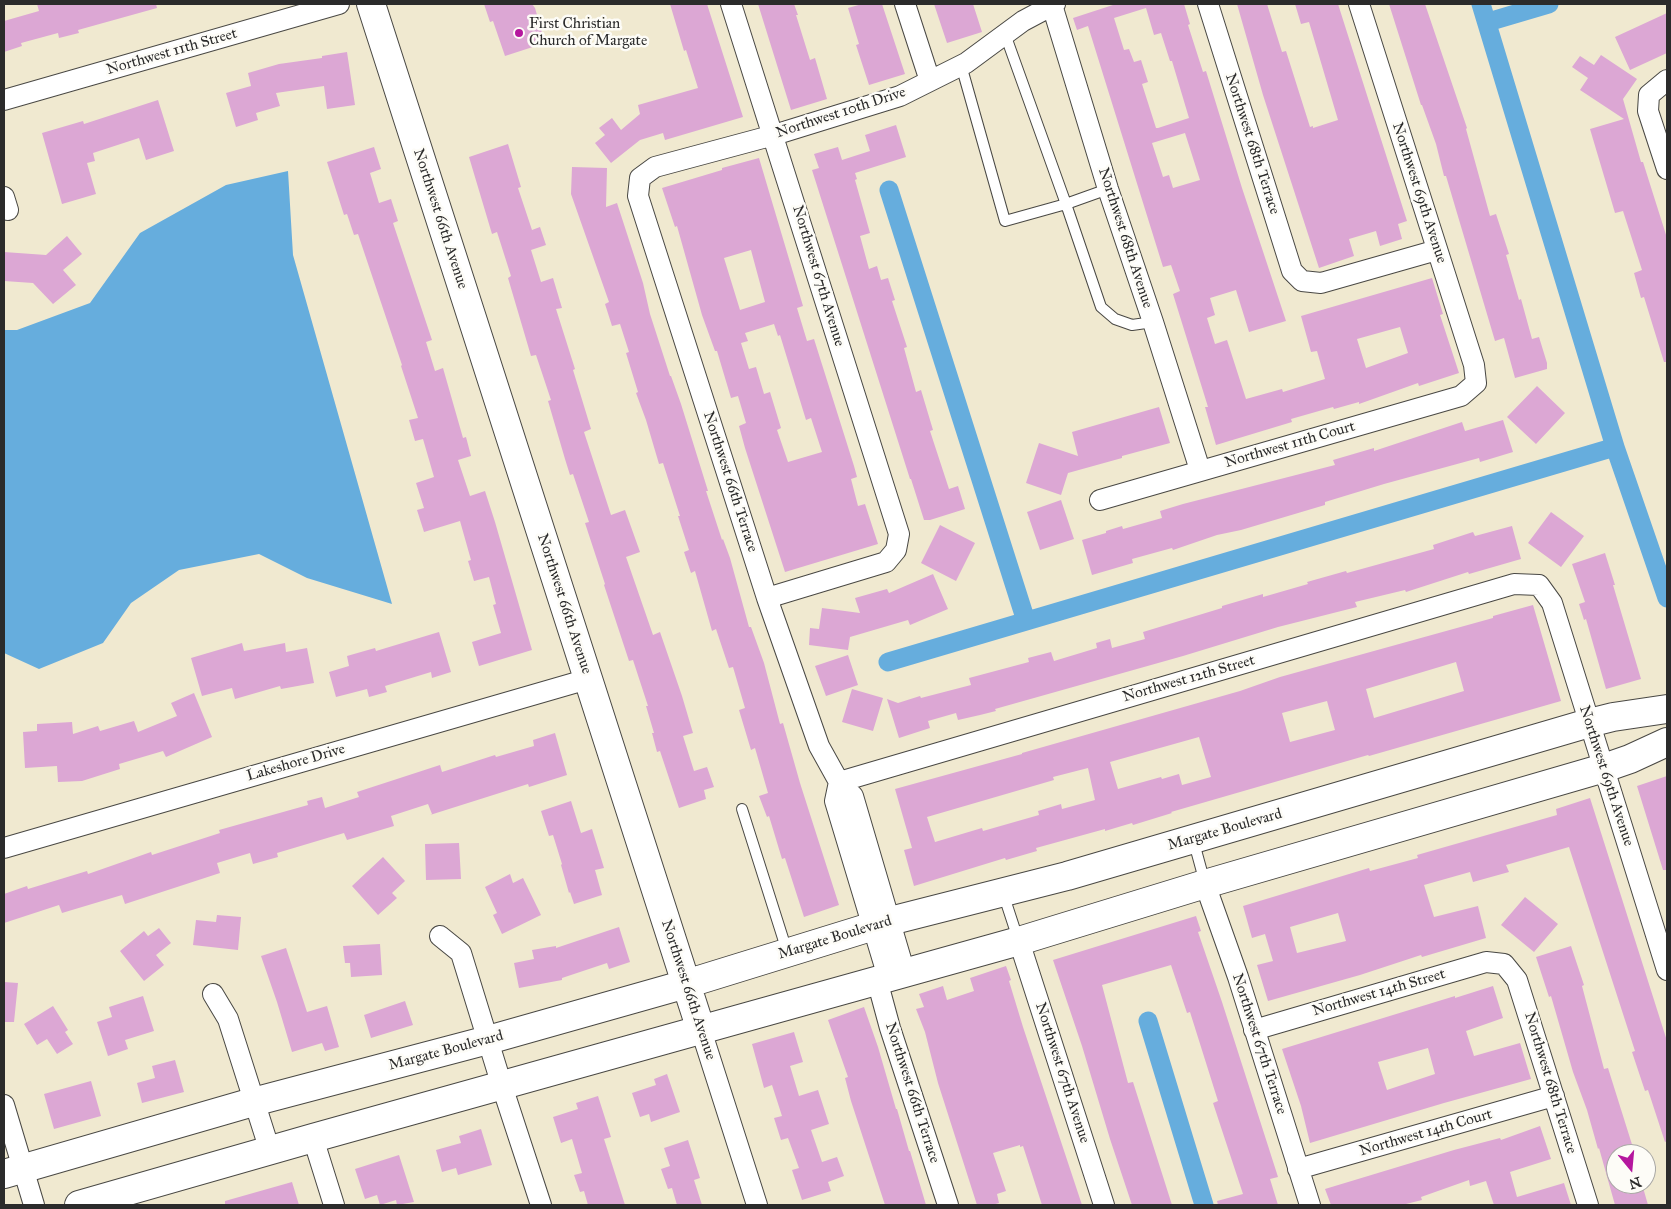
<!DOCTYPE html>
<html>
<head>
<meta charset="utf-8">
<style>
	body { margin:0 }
	#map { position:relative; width:1671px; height:1209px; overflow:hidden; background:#f0e9d0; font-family:"IM FELL Great Primer",serif }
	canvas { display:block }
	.frame { position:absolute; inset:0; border:5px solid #2b2b2b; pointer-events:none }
	.north { position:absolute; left:1606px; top:1144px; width:50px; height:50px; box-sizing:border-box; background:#fdfcf7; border:1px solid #a9a8a5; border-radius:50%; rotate:163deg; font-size:14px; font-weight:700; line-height:20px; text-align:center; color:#2b2b2b }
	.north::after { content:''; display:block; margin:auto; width:18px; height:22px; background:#b5179e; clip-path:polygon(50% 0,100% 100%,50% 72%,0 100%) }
</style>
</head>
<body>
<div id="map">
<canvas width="1671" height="1209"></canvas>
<div class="frame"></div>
<div class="north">N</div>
</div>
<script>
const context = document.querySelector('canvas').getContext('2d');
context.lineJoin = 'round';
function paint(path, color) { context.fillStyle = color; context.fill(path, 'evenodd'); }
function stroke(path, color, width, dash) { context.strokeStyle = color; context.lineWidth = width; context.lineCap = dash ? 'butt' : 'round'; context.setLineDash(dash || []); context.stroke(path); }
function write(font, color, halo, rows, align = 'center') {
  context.font = font + ' "IM FELL Great Primer",serif'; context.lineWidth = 5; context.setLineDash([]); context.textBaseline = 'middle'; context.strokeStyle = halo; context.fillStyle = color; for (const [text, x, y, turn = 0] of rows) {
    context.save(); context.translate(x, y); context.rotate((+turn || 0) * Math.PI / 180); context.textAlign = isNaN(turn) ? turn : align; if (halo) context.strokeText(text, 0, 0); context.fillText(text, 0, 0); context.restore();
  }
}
const water = new Path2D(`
	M288,171L293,255L392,604L307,578L259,554L179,570L131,603L103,643L39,669L4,653V330H17L90,303L140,233L226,185Z`);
const canal = new Path2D(`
	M1481,4L1615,447L1667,598
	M1488,22L1549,4
	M889,190L1026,621
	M888,662L1615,447
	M1148,1021L1204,1205`);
const building = new Path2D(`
	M37,4H156L157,8L78,30L79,33L59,38L58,33L21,43L22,46L4,52V21L39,11Z
	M484,4H532L535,8L545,43L505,56L493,21L490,22Z
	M670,4H707L743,117L665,140L663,133L640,140L611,163L595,143L605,135L599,128L612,118L621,130L640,114L638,105L698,88L686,50L684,51Z
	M758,4H794L798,15H796L810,60L815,58L827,99L791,110Z
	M862,4H882L905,74L869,85L856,45L859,44L848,8Z
	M934,4H973L982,32L947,43Z
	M1116,4H1184L1190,24L1188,25L1203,72L1206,71L1242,188L1286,321L1249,332L1236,290L1210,298L1215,315L1207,318L1215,344L1227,340L1246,399L1282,389L1283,392L1325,379L1317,351L1311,352L1301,316L1432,278L1443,314L1440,315L1459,373L1419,386L1418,383L1359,404V402L1334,409L1333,407L1291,419L1292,422L1216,445L1205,407H1208L1173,294L1180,291L1171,265L1163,267L1088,26L1077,30L1073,18ZM1146,8L1154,35L1161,33L1170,61H1172L1189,118L1158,128H1156L1142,84L1148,82L1141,60L1134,62L1129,49L1124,50L1114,18ZM1185,133L1200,180L1173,188L1169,175L1163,177L1152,143ZM1400,327L1408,353L1366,368L1357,339Z
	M1237,4H1267L1282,52L1286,51L1310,127L1313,126V128L1338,120L1309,22L1301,24L1295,4H1338L1407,221L1398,224L1402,239L1380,246L1376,231L1349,239L1354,256L1319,268L1263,95Z
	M1389,4H1425L1467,128L1466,129L1490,216L1496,214L1509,254L1506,255L1519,300L1521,299L1532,339L1539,337L1547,363V369L1515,378L1504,338L1495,341L1446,176H1444L1436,144L1422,105H1421Z
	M1667,13V53L1630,70L1615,37Z
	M347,52L355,105L327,109L324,86L276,93L280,106L256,113L258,120L236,127L226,93L251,86L248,73L279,64L322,58V56Z
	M1601,55L1637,79L1623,99L1641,162H1643L1667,238V362H1664L1644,297L1641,298L1634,273L1642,270L1623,211L1615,213L1590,129L1624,119L1580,90L1588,78L1572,67L1580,56L1594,65Z
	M158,100L174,151L146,160L139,138L93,153L95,161L87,163L96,194L62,204L42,133L83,121L84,124Z
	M896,125L906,157L855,173L857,179L855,180L870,233L860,236L869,269L877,266L881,280L888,278L895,300L892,301L907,347L904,348L916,392L921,390L933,430L930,431L949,489L958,486L965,509L930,520H924L911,479H910L812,170L819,168L814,154L838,147L842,160L870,151L865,135Z
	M508,144L521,187L518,188L532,230L540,227L546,245L531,250L541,282L553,278L562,308L556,309L575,369L573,370L591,429L584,432L611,515L625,510L640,552L626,557L653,635L660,632L682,696L693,733L683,736L694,771L707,767L714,787L704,790L706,799L679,808L660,751L657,752L652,733H654L646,706H648L633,660L629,661L604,585L605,584L585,523L589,522L573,474L570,475L565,459L548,401L551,400L536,355L531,356L526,339L508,278L511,276L497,232L492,234L469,157Z
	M374,147L381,169L370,173L379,203L391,199L398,221L393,223L432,340L426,342L435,371L443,368L463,438L466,437L471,456L458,460L470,496L485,491L495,522L532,650L479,666L472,642L501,633L493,605L496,604L489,577L474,581L468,561L471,560L460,521L424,532L417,510L424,508L416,483L434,477L423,439L415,441L409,420L418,418L401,366L402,365L358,234L354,235L347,214L344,215L327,162Z
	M759,158L803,306L797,308L807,341L814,339L854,466L857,477L851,479L858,506L865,504L878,544L785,572L745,448L739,426L746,423L738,396L731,398L717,351H715L702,315L677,226L675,227L662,188L722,170V168ZM751,250L765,302L740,310L724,258ZM774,324L778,336L780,335L806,420L811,418L822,452L788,462L777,430L781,428L770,392L764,394L756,367L749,369L741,343L748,341L745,333Z
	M572,167L607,168L606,207L617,203L643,283L650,314L670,376H671L681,404L708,491H706L722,540L723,539L730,558L749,627H751L764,663L780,724L783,723L800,783L839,905L804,917L785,858L782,859L769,816L767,817L759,796L768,793L755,748L751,750L739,710L745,708L733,667L729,668L716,629L712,631L695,571L691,573L684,552L689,550L678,516H680L663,463L659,464L646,420L636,393L638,392L626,353L629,352L620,324L612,326L605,304L609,302L571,194Z
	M67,236L82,254L63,270L76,285L53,304L33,283L4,281V252L46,255Z
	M1537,386L1565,413L1536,444L1507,417Z
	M1159,407L1170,443L1122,456V458L1068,473L1061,495L1026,483L1039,443L1078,456L1072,432Z
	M1503,420L1513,452L1480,462L1479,458L1384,484L1325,502V505L1241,530L1217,535L1173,550L1172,548L1132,559L1133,563L1092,575L1082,540L1106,533V531L1122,526L1123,529L1162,518L1160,511L1183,504L1335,465L1333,460L1374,448V451L1462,422L1465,431Z
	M1061,500L1074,539L1040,550L1027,512Z
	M1551,512L1584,536L1561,567L1528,543Z
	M940,525L975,543L956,581L921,563Z
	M1512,526L1521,559L1469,574L1468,572L1406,592L1405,590L1355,602L1357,607L1278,627L1183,656L995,709L996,711L980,715L958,720L956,713L928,721L930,728L899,738L887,699L898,703L920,696L921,698L971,685L969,678L1029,662L1028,658L1051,652L1054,661L1097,648L1096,643L1110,639L1112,648L1145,639L1143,632L1222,608V606L1263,594V597L1308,584L1307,582L1346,571L1347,573L1434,549L1433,545L1473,532L1475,536Z
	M1605,553L1615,585H1613L1641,679L1606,689L1586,619L1584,620L1579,604L1585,602L1572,564Z
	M933,574L948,609L910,625L908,620L850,637L848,650L809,645L810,628L819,629L822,608L860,613L855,598L887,589L889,593Z
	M1533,605L1561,701L1369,756L1368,755L1171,812L1172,813L1133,825L1132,823L1105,831V829L1036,848L1037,851L1006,860L1005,858L914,886L904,850L912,848L895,789L1022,754V753L1240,691L1280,677L1493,618V616ZM1456,662L1464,691L1374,718L1366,689ZM1327,701L1335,730L1290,742L1282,713ZM1199,737L1211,777L1182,785L1179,774L1162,779L1161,777L1118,789L1110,762ZM1088,768L1095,800L1062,809L1061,804L1038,811L1039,815L983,831L982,828L935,842L927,817L1054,780L1053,777Z
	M439,632L451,672L432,678L431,672L385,686L387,692L369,697L367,689L336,697L329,672L349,666L347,656L375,648L376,651Z
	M242,643L244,651L285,643L286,652L307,648L314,683L281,689L280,686L235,699L232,688L202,696L191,658Z
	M848,655L858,685L826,696L815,666Z
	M852,689L883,698L873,731L842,722Z
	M194,693L212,737L166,757L163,751L119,764L120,769L82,781L58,782L57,766L25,768L23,732L37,731V724L72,722L73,734L98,726L100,731L134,721L138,732L177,716L171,703Z
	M555,733L567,775L529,787L528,784L430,815L432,814L428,804L391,816L394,826L347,840L344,833L277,853L278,857L253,864L250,853L217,863L220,873L125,904L122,895L62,913L59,905L4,923V894L27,886L28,889L87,871L88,874L151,852L152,855L220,833L219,830L308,805L307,801L322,797L325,808L359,797L357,792L440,765L442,772L495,755L496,757L534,746L533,740Z
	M1667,776V870H1663L1637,786Z
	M1590,798L1667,1041V1141L1665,1142L1648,1090L1645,1091L1632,1052L1635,1051L1569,847L1506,865L1509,872L1473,882L1470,872L1424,885L1434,917L1478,906L1486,938L1422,957L1421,955L1360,975L1268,1001L1257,965L1273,961L1265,934L1252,938L1243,906L1369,868L1370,871L1418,858L1417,855L1557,815L1556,809ZM1338,913L1346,941L1297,953L1290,927Z
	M571,801L581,833L592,829L604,868L595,870L602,895L574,904L570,892L569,893L561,865L562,864L553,835L549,836L541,811Z
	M459,843L461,879L426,880L425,844Z
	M383,857L405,881L392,893L397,898L378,915L352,886Z
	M510,874L513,883L523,878L541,915L502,934L493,915L497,913L485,887Z
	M1525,897L1558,924L1534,952L1501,925Z
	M217,915L241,917L238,950L193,945L196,920L216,922Z
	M1196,916L1201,931L1198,932L1222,1002L1278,1177L1270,1179L1278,1205H1218L1217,1201L1243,1194L1213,1103L1218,1101L1190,1012L1187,1013L1171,965L1102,985L1128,1083L1133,1082L1172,1205H1132L1110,1139L1082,1046L1053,960Z
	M619,927L630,962L609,969L607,963L562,978V980L519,988L514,963L534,959L532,950L556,946V948Z
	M159,928L171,943L156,955L164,965L144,981L120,951L144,931L148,936Z
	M380,944L382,975L351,977L350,963H345L343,946Z
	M1571,946L1584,985L1582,986L1604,1069L1608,1068L1635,1154H1616V1184H1642L1648,1205H1615L1599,1148L1598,1149L1587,1110L1573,1072L1551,996L1549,997L1536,957Z
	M286,948L307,1012L327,1006L339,1047L325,1051L322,1043L292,1052L277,1002L261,956Z
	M1006,966L1011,980L1009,981L1023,1027L1082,1205H1042L1023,1146L1020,1147V1145L993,1153L1006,1191L997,1194L999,1203L992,1205H977L938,1083L925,1032L916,1009L924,1007L919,994L943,986L947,1000L974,991L970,978Z
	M4,982L18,983L14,1022H4Z
	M1493,986L1503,1018L1466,1031L1474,1056L1520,1043L1531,1079L1444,1103L1310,1143L1301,1106L1282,1049L1455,996V998ZM1428,1048L1435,1074L1387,1090L1378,1062Z
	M143,996L154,1031L125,1040L128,1049L108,1056L97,1022L112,1017L109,1007Z
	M405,1001L413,1025L371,1038L364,1015Z
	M53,1006L68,1030L65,1032L73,1044L57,1054L47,1039L37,1045L24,1024Z
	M864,1007L878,1047L896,1109H897L909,1151H910L926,1205H885L851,1101L845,1078L848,1077L828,1020Z
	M794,1032L803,1062L790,1066L799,1096L818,1090L829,1124L811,1130L822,1162L837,1157L844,1176L828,1182L831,1191L802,1200L792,1170L799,1168L788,1138L781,1140L774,1118L782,1116L772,1085L764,1088L752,1044Z
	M175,1060L184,1092L142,1103L137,1083L155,1078L152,1066Z
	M667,1074L680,1112L651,1122L649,1114L640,1117L632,1093L656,1085L654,1079Z
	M91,1081L101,1116L54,1129L44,1094Z
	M598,1096L611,1137L604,1139L625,1205H588L584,1191L580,1192L574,1175L582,1173L572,1139L561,1143L553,1117L578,1109L576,1103Z
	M1540,1126L1551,1159L1510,1172L1517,1197L1564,1183L1571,1205H1494L1486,1181L1470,1186L1469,1180L1421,1197L1422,1200L1402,1205H1331L1325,1189L1454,1150L1500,1138L1501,1140Z
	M481,1129L492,1165L458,1175L456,1168L442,1172L436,1150L461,1143L459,1136Z
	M688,1140L700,1178L694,1180L702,1205H677L672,1188L668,1189L661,1169L670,1166L664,1148Z
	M399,1155L414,1202L397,1205L396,1200L380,1205L377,1195L365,1199L355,1169Z
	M292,1182L299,1205H225V1201Z`);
const lane = new Path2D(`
	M1005,34L1066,204L1108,189
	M961,65L1005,221L1066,204L1101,307L1115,319L1132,325L1153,322
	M742,809L787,951
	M1193,839L1205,883
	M1003,893L1018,939`);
const street = new Path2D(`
	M731,4L899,534L896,550L886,562L767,598
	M905,4L930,81
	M1208,4L1292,271L1302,281L1321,283L1437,250
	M1052,5L1108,189L1153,322L1200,470
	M1667,80L1649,95L1648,111L1667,169
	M4,100L339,4
	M4,197L8,210
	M1100,500L1461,396L1476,383L1474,365L1359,4
	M839,782L1514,584L1539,585L1552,603L1667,970
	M839,782L835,801L888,977
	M4,848L588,679
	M1205,884L1238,977L1310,1205
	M440,936L461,953L502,1086L541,1205
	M1019,941L1104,1205
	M905,973L853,796L839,782L819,746L767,598L638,196L640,178L655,167L774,135L900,96L966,63L1023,21L1055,4
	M877,980L890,1028L948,1205
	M213,994L228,1019L270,1151
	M701,1030L757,1205
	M1254,1030L1486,962L1504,964L1517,980L1588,1205
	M4,1105L34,1205
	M313,1138L334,1205
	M1298,1169L1554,1096`);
const secondary = new Path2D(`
	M371,4L701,1030
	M4,1174L253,1102L488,1040L686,984L890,921L1067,876L1589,723L1613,717L1667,709
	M79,1205L313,1138L1019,941L1205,884L1604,768L1630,759L1667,742`);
const markers = [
	[519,33,5,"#b5179e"]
];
const poiNames = [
	["First Christian",529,24],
	["Church of Margate",529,41]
];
const streetNames = [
	["Northwest 11th Street",172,52,-16],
	["Northwest 10th Drive",841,113,-18],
	["Northwest 68th Terrace",1252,144,72],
	["Northwest 69th Avenue",1419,193,72],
	["Northwest 66th Avenue",440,219,72],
	["Northwest 68th Avenue",1125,238,72],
	["Northwest 67th Avenue",818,276,73],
	["Northwest 11th Court",1290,445,-16],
	["Northwest 66th Terrace",730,482,72],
	["Northwest 66th Avenue",564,604,72],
	["Northwest 12th Street",1189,679,-16],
	["Lakeshore Drive",296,763,-16],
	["Northwest 69th Avenue",1606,776,72],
	["Margate Boulevard",1225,830,-16],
	["Margate Boulevard",835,938,-17],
	["Northwest 66th Avenue",688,990,72],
	["Northwest 14th Street",1379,993,-16],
	["Northwest 67th Terrace",1259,1044,72],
	["Margate Boulevard",446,1051,-15],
	["Northwest 67th Avenue",1062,1073,72],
	["Northwest 68th Terrace",1550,1083,73],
	["Northwest 66th Terrace",912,1093,72],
	["Northwest 14th Court",1426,1133,-16]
];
paint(water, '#66addd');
stroke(canal, '#66addd', 19);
paint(building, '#dca7d4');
stroke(lane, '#494844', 12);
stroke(street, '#494844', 22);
stroke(secondary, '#494844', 30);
stroke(lane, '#fff', 10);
stroke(street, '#fff', 20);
stroke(secondary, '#fff', 28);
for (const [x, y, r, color] of markers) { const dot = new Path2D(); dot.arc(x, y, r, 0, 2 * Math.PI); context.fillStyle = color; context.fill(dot); stroke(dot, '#fdfcf7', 2); }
write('15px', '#2b2b2b', '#fdfcf7', poiNames, 'left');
write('15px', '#2b2b2b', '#fdfcf7', streetNames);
</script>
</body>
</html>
